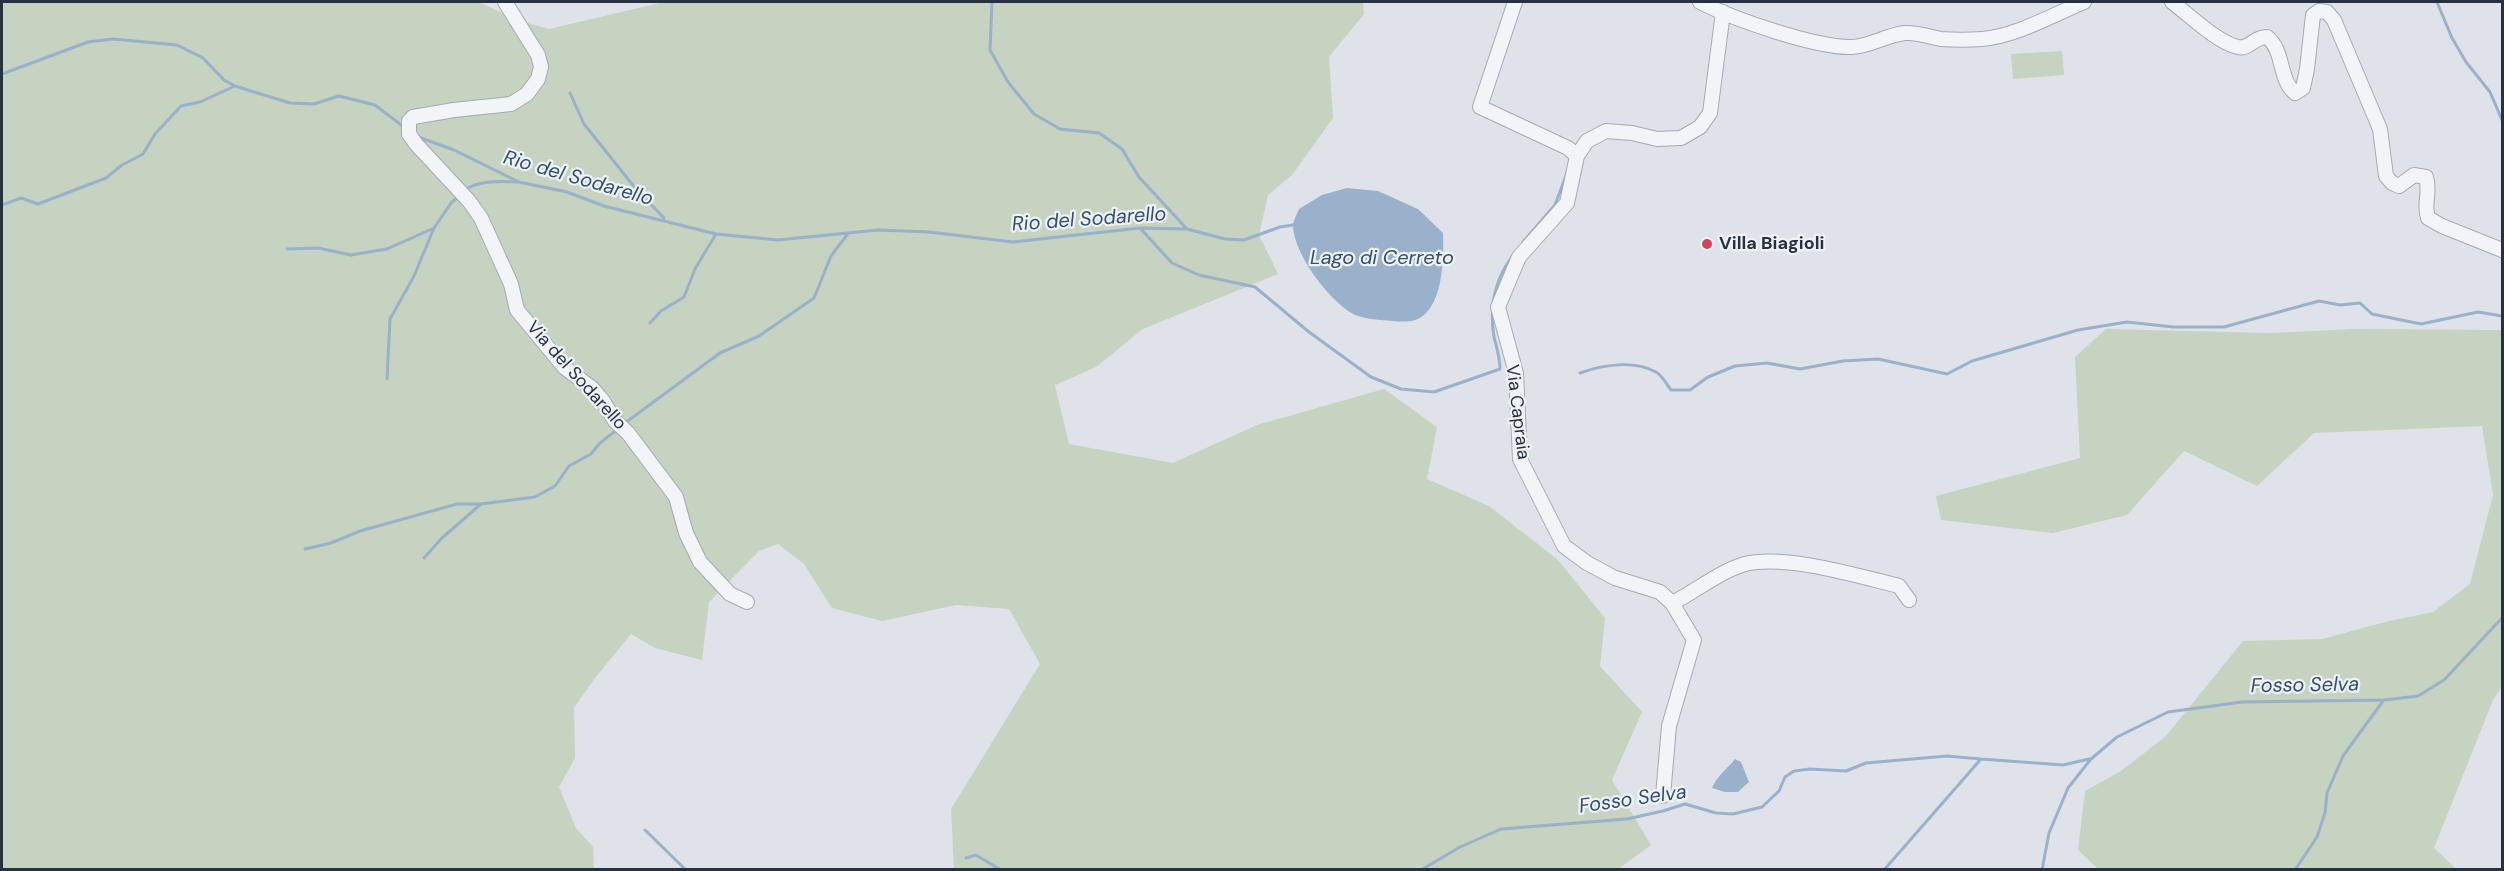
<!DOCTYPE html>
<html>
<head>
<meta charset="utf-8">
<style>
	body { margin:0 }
	#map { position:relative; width:2504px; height:871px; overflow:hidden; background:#dfe3e9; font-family:"DM Sans",sans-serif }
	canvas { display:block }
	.frame { position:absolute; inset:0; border:3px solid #283141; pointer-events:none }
</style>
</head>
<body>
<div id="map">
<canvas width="2504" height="871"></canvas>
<div class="frame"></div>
</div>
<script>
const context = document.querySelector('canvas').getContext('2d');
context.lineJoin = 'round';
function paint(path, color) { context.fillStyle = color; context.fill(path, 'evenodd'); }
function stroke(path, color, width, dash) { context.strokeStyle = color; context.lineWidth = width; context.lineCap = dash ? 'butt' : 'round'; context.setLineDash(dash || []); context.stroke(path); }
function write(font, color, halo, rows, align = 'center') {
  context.font = font + ' "DM Sans",sans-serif'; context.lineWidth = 4.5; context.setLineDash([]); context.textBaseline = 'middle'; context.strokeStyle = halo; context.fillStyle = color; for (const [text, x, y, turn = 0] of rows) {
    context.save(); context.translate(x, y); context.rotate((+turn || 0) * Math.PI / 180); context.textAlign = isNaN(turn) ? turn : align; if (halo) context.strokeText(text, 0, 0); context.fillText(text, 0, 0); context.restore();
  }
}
const green = new Path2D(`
	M2,2H479L517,20L549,29L664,2H1363L1364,14L1329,57L1333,118L1292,175L1268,195L1259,235L1278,274L1143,329L1096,367L1055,385L1069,444L1173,463L1257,425L1384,389L1437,427L1427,479L1489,506L1558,560L1605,618L1600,666L1642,712L1612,780L1651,845L1617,870L954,869L951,809L1040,664L1009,609L956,605L882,621L832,608L804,564L778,544L759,551L709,602L702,660L655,648L631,634L595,678L574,708L575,758L559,787L576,828L593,847L594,869L2,870Z
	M2062,51L2064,75L2013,79L2011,54Z
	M2106,329L2271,333L2355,329L2502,330V687L2493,700L2434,848L2456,869H2098L2078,850L2085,791L2121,771L2166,736L2243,641L2322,639L2389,621L2433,612L2470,584L2493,495L2482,426L2314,433L2257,486L2184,451L2127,515L2053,533L1941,520L1936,496L2080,458L2075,357Z`);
const water = new Path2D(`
	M1347,188L1378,191L1418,209L1443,233C1444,255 1443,297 1426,313C1417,323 1404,322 1392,321C1381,320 1365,319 1355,315C1330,302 1294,255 1293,226C1293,221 1297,214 1299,209L1322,195Z
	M1735,759L1741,762L1749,782L1738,792H1725L1712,788C1717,776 1727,769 1735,759Z`);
const stream = new Path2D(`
	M992,2L990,50L1008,82L1034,114L1060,129L1099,133L1122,149L1139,177L1187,229
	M2437,2L2452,38L2466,62L2490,92L2502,120
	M2,74L88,42L113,39L177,45L203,58L224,80L235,86
	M570,93L584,124L636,189L664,218
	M418,137L454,150L519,182L567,192L604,206L716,234L778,240L878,230L929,232L1013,242L1140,228L1187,229L1225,239L1244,240L1280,227L1293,225
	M464,191C476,180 502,181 518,182
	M2,205L21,198L38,204L106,178L122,165L143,154L155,134L181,106L200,102L235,86L290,103L314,104L339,96L375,105L405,128
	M1140,228L1172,263L1199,275L1255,287L1309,332L1371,377L1401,389L1434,392L1500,369C1500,358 1497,348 1494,337C1489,307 1494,281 1512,257
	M1523,242L1555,205L1567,173
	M287,249L318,248L351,255L387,249L434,228
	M650,323L661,311L684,297L695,269L716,234
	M1580,373C1603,365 1633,360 1656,372C1662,375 1667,385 1671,390H1690L1708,377L1735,366L1767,363L1800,369L1843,361L1878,359L1947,374L1972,361L2078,330L2127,322L2173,327H2224L2319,301L2340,305L2360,303L2372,314L2421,324L2478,312L2502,316
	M387,379L390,319L414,276L434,228L451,203L459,196
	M625,423L720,353L759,336L814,298L831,256L847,235
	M305,549L331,543L360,531L457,504H481L535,497L555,486L569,466L591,454L600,443L618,429
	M424,558L442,538L481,504
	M645,830L686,870
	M966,858L976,855L1001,870
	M1421,870L1460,847L1501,829L1627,819L1663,811L1685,804L1716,813L1733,814L1762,807L1779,791L1785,777L1794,771L1810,769L1846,771L1866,763L1947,756L1981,759
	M1884,870L1981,759L2063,765L2089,759
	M2042,870L2049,833L2068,788L2091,759L2117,737L2168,712L2242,702L2384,700L2418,696L2444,680L2502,618
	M2295,870L2317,837L2325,813L2327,793L2343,756L2383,701`);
const minor = new Path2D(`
	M505,2L538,55L541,67L538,79L527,94L511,104L454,110L413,117L409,121V134L416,144L469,201L481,218L511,284L517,310L565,368L592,388L603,401L615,421L628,433L676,497L686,533L700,562L730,594L747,602
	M1515,2L1480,107L1568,148L1577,156
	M1700,2C1733,19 1816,48 1852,47C1871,46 1886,35 1905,33C1917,32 1929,37 1941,39C1954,40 1969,40 1982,39C2017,36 2052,15 2084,2
	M2172,2C2188,14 2218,43 2238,47C2249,50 2253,37 2267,37C2285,51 2278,79 2295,93L2303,88L2307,69L2313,15L2319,11L2327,12L2334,20L2380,129L2386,176L2392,183L2399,186L2414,175L2426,177C2431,192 2423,203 2428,218L2442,226L2502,250
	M1672,603C1697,591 1718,572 1745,564C1786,554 1858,576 1899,586L1909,600
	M1663,796L1669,726L1694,640L1672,603L1660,592L1615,578L1587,563L1564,546L1520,459L1516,373L1498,307L1519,257L1567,203L1577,156L1587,141L1606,131L1632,133L1657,139L1681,138L1700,127L1710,113L1723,12`);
const markers = [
	[1707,244,6,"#d24156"]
];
const poiNames = [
	["Villa Biagioli",1719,244]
];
const streetNames = [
	["Via del Sodarello",576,376,48],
	["Via Capraia",1517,412,83]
];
const waterNames = [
	["Rio del Sodarello",578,179,16],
	["Rio del Sodarello",1089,220,-4],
	["Lago di Cerreto",1382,259],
	["Fosso Selva",2305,686,-1],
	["Fosso Selva",1633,800,-8]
];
paint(green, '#c5d3c0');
paint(water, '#99b1ca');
stroke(stream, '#99b1ca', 3);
stroke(minor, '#a4aab3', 16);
stroke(minor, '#f2f4f7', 14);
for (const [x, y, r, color] of markers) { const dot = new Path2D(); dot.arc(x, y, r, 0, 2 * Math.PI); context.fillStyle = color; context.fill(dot); stroke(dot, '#eff2f6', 2); }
write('bold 18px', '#283141', '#eff2f6', poiNames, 'left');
write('18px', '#283141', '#eff2f6', streetNames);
write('italic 20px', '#314f76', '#eff2f6', waterNames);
</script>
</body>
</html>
